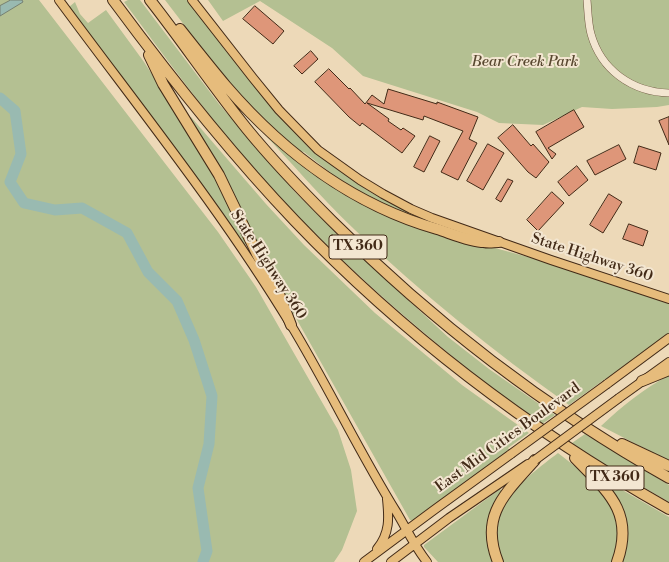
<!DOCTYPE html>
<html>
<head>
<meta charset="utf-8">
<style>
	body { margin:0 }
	canvas { display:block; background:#edd9b8 }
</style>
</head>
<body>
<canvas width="669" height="562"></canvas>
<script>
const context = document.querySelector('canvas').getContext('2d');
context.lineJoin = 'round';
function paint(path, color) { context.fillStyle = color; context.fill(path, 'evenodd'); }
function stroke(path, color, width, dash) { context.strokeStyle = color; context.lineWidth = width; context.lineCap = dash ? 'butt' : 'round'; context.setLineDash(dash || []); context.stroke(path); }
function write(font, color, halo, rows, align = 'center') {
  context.font = font + ' "Libre Bodoni",serif'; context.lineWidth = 4; context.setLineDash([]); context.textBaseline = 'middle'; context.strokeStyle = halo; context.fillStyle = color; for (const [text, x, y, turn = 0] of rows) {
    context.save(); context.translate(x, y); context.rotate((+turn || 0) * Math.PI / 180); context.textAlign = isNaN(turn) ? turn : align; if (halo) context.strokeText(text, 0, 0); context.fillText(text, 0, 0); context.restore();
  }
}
const green = new Path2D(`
	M0,0H39L218,232L256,287L338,430L351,470L357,511L342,550L334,562H0Z
	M128,0H140L219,104L296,193L340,237L448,337L489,369L555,415L542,424C517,405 491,388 467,368C387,304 310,234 244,157C201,107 163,54 124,2Z
	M165,0H188C240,70 291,140 364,188C382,200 407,210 427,220L426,221L378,201L356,189L332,174L304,152L299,151L277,133L231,86Z
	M208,0H669V105L657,107L612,109L582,107L543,125L499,123L477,112L363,76L332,48L260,1L223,21Z
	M75,2L80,14L88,23L106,10L144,62L210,164L248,243L245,245L166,136L69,7Z
	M191,117L266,204L304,245L375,313L462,385L529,433L508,448L509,450L417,518L416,517L414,521L410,520L288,304L189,120Z
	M259,124L314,172L442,234L495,248L550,263L669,304V334L606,379H605L569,405C493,351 422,294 355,230C320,197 290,161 257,126Z
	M669,375V461L601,426C622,406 644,389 669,375Z
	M585,434L669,485V502L607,466L572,443Z
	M558,453L590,478L609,499L616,512L619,540L612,562H503C477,514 525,478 558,453Z
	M612,484L669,517V562H621L620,504L609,488Z
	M500,489L503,492L497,500L495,562H438L424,547V545Z`);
const water = new Path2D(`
	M11,0H22L23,2L0,16V6Z`);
const river = new Path2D(`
	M0,98L15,111L21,154L10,182L24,203L55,210L82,208L127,233L148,272L177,301L194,340L212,396L209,444L198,488L207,551L203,562`);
const building = new Path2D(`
	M255,6L284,31L273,44L243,19Z
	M311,51L318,59L302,74L294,66Z
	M329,69L349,89L350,88L365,104L372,95L384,104L388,89L437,104V102L478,117L469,139L477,143L458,180L441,172L463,131L424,116L423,120L367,103L389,119L388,121L401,130L403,128L415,136L402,153L362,123L360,126L349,117L315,82Z
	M574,110L584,127L548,148L556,154L552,159L536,132Z
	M669,117V145L659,121Z
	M513,125L531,146L533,144L549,162L536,178L528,172L498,138Z
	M430,136L440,141L424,172L414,167Z
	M488,144L504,153L483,190L467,181Z
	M619,145L626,159L595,175L587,161Z
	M639,146L661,153L656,170L634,163Z
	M577,166L588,180L569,196L558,182Z
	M508,179L513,181L501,202L496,199Z
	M552,192L564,203L538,231L527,220Z
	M609,194L622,202L603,233L590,225Z
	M629,224L648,231L643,246L623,239Z`);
const minor = new Path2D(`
	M587,0C588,11 588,23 591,34C601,70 632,92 669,93`);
const major = new Path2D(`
	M59,0C138,107 222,211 291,325C328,386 359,452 397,513C407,530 415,547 427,562
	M192,0L253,78L279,110L318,150L360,180L383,194L411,209L432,218L551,260L669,299
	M607,384L669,338
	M619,398L669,362
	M377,549C390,533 389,518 387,499
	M364,562L434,510L511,454
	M391,562L449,518L528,464`);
const highway = new Path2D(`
	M113,0C170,77 229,152 295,221C405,336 531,431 669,509
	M150,0C183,42 213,87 247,129C273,161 302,191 332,221C432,321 545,408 669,478
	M180,29C195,48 210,67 226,86C282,151 353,205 437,229C450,233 470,242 484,242C489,243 494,242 499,242
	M149,55L163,84L219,175L257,254L279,294L291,325
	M642,381L669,370
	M622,444L669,466
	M575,458C607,491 635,512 617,562
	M498,562C479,515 506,493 535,460`);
const majorBridge = new Path2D(`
	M511,454L607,384
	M535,460L619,398`);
const shields = [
	[358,247,58],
	[615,478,58]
];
const shieldNames = [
	["TX 360",358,247],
	["TX 360",615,478]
];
const parkNames = [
	["Bear Creek Park",525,62]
];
const streetNames = [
	["State Highway 360",592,258,18],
	["State Highway 360",268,265,57],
	["East Mid Cities Boulevard",508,438,-36]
];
paint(green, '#b4c092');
paint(water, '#99bab1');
stroke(water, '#768073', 1);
stroke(river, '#99bab1', 11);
paint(building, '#de9679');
stroke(building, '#422a17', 1);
stroke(minor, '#6d563f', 8);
stroke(major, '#422a17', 10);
stroke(highway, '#422a17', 12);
stroke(minor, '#f3e6d1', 7);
stroke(major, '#e6bc7c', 8);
stroke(highway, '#e6bc7c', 10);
stroke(majorBridge, '#422a17', 10, []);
stroke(majorBridge, '#e6bc7c', 8);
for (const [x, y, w] of shields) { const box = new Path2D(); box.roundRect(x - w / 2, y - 12, w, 24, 3); context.fillStyle = '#f3e6d1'; context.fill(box); stroke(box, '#422a17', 1); }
write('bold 14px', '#422a17', null, shieldNames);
write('italic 15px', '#594830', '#f3e6d1', parkNames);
write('15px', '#422a17', '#f3e6d1', streetNames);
</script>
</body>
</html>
